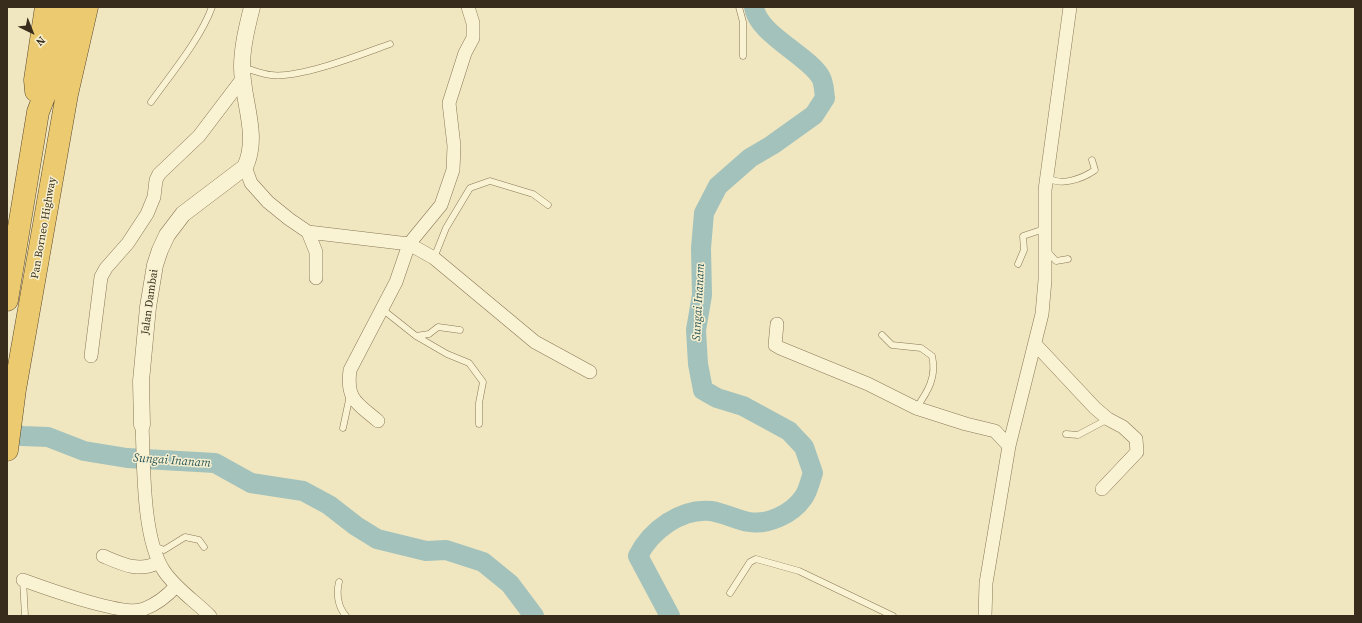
<!DOCTYPE html>
<html>
<head>
<meta charset="utf-8">
<style>
	body { margin:0 }
	#map { position:relative; width:1362px; height:623px; overflow:hidden; background:#f0e7c0; font-family:"Source Serif 4",serif }
	canvas { display:block }
	.frame { position:absolute; inset:0; border:8px solid #382d1c; pointer-events:none }
	.north { position:absolute; left:12px; top:12px; width:40px; height:40px; -webkit-text-stroke:3px #f7f0d0; paint-order:stroke; rotate:137deg; font-size:11px; font-weight:700; line-height:16px; text-align:center; color:#382d1c }
	.north::after { content:''; display:block; margin:auto; width:14px; height:18px; background:#382d1c; clip-path:polygon(50% 0,100% 100%,50% 72%,0 100%) }
</style>
</head>
<body>
<div id="map">
<canvas width="1362" height="623"></canvas>
<div class="frame"></div>
<div class="north">N</div>
</div>
<script>
const context = document.querySelector('canvas').getContext('2d');
context.lineJoin = 'round';
function stroke(path, color, width, dash) { context.strokeStyle = color; context.lineWidth = width; context.lineCap = dash ? 'butt' : 'round'; context.setLineDash(dash || []); context.stroke(path); }
function write(font, color, halo, rows, align = 'center') {
  context.font = font + ' "Source Serif 4",serif'; context.lineWidth = 3; context.setLineDash([]); context.textBaseline = 'middle'; context.strokeStyle = halo; context.fillStyle = color; for (const [text, x, y, turn = 0] of rows) {
    context.save(); context.translate(x, y); context.rotate((+turn || 0) * Math.PI / 180); context.textAlign = isNaN(turn) ? turn : align; if (halo) context.strokeText(text, 0, 0); context.fillText(text, 0, 0); context.restore();
  }
}
const river = new Path2D(`
	M7,432L22,436L48,437L84,451L127,458L215,463L251,483L303,491L329,505L356,526L377,539L426,551L446,550L483,562L510,584L534,616
	M670,616L638,556C651,530 681,508 711,511C724,513 737,520 749,522C768,525 792,514 803,498C808,492 810,481 813,473L804,447L789,431L743,406L717,398L703,390L698,364L696,330L702,295L701,248L704,213L718,186L750,158L772,145L814,115L825,98C824,91 824,81 820,76C807,55 757,33 754,7`);
const service = new Path2D(`
	M739,7L743,22V56
	M244,68C253,70 262,74 271,75C299,79 362,54 390,44
	M151,102C171,74 201,38 212,7
	M1047,177C1060,187 1082,179 1095,170L1092,160
	M1046,250L1056,261L1068,259
	M434,258L446,228L470,188L490,181L533,194L548,205
	M1018,264L1024,250L1023,236L1044,229
	M382,309L416,336L447,354L469,363L483,382L479,403V424
	M882,335L892,345L921,348L932,356C937,376 928,392 916,408
	M416,336L429,334L438,327L460,330
	M343,428L350,395
	M1066,434L1078,435L1108,419
	M154,546L164,550L185,537L199,540L204,547
	M23,580L25,616
	M339,582C336,594 338,607 346,616
	M730,593L750,562L756,559L799,571L893,616`);
const minor = new Path2D(`
	M245,167L251,183L268,202L289,219L308,232L409,244L434,258L535,342L590,372
	M308,232L316,252V278
	M777,324L775,345L780,348L868,384L916,408L966,424L995,431L1009,446
	M1035,344L1095,408L1108,419L1123,427L1136,439L1137,452L1102,489
	M91,356L101,277L106,268L128,243L147,214L154,197L156,180L159,174L199,136L243,78
	M378,421C357,403 346,400 350,370L396,282L409,244L441,205L453,170L454,146L449,103L465,53L473,38V23L468,7
	M142,425C144,465 142,538 164,571C176,589 195,601 210,616
	M103,556C122,564 139,573 159,562
	M23,580C45,588 125,617 144,609C157,604 168,595 176,586
	M985,616L986,583L1009,446L1042,314L1045,280V190L1070,7`);
const tertiary = new Path2D(`
	M142,425L141,381L148,307L155,265L160,250L167,235L183,214L245,167C260,135 242,101 242,67C242,47 247,27 252,7`);
const trunk = new Path2D(`
	M36,91L35,80L46,7
	M7,300L38,112L47,89L67,7
	M7,450L15,389L67,94L87,7`);
const streetNames = [
	["Pan Borneo Highway",44,228,-80],
	["Jalan Dambai",150,302,-82]
];
const waterNames = [
	["Sungai Inanam",699,302,-87],
	["Sungai Inanam",172,461,4]
];
stroke(river, '#a3c2bc', 20);
stroke(service, '#897757', 7);
stroke(minor, '#897757', 14);
stroke(tertiary, '#897757', 17);
stroke(trunk, '#57442c', 23);
stroke(service, '#faf3d3', 6);
stroke(minor, '#faf3d3', 13);
stroke(tertiary, '#faf3d3', 16);
stroke(trunk, '#ecca70', 22);
write('11px', '#382d1c', '#f7f0d0', streetNames);
write('italic 12px', '#2b5759', '#f7f0d0', waterNames);
</script>
</body>
</html>
